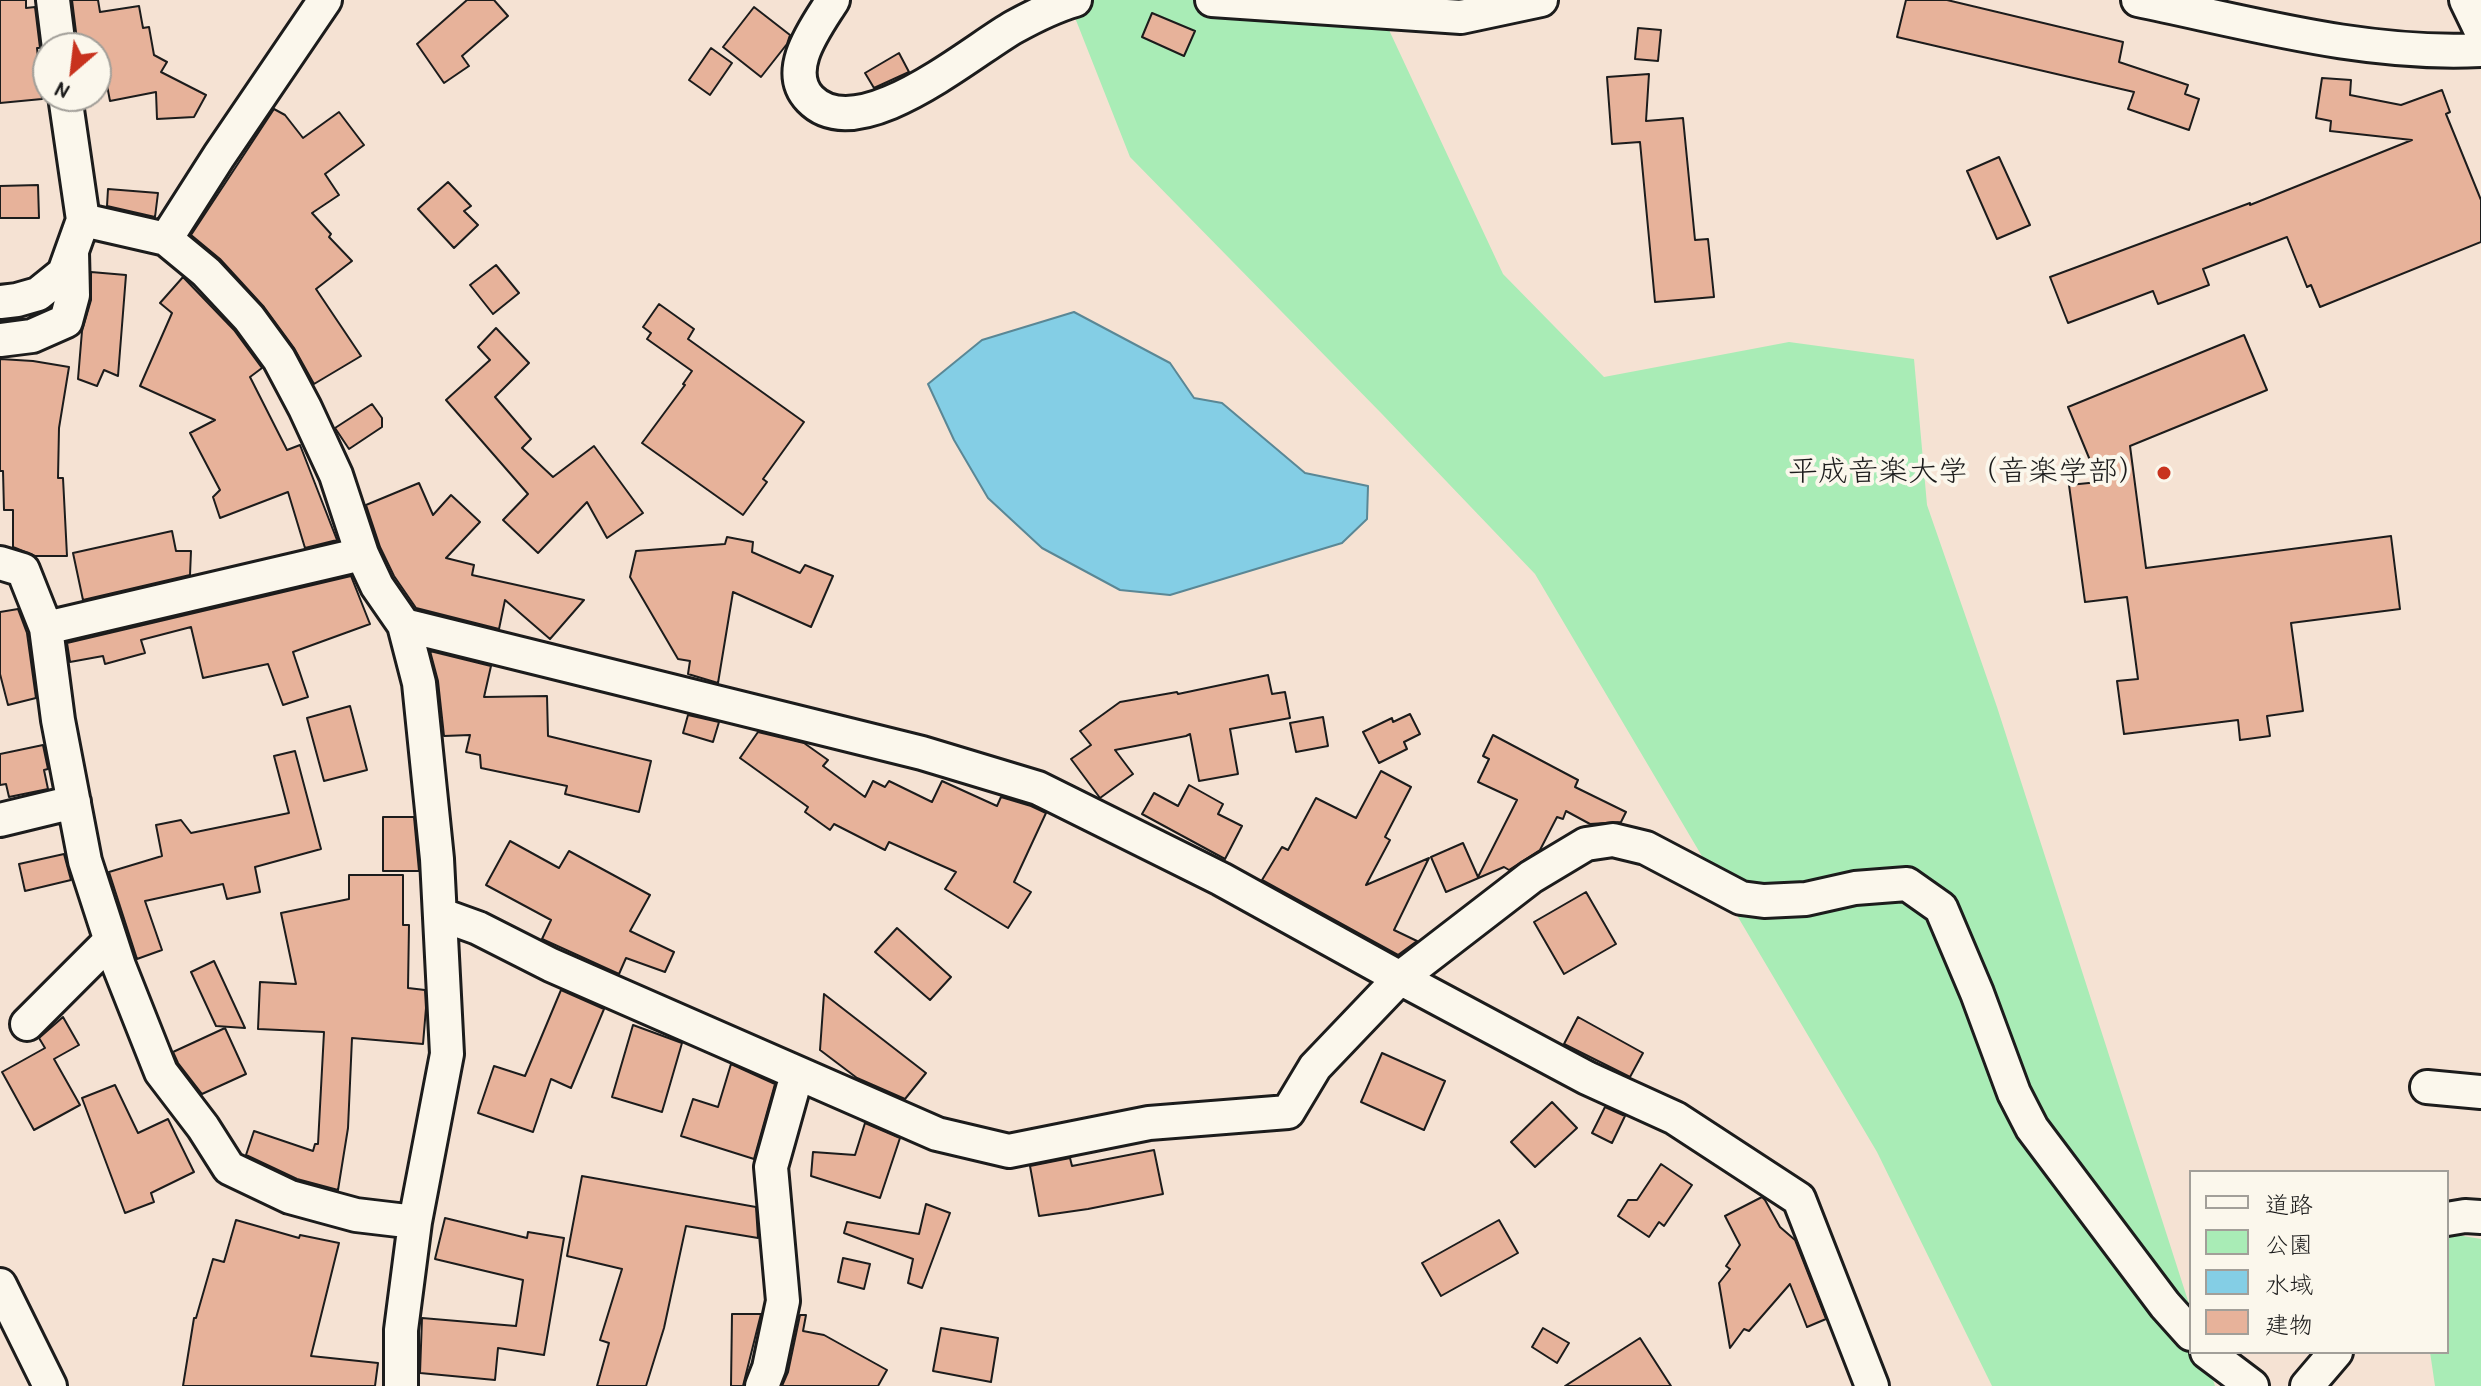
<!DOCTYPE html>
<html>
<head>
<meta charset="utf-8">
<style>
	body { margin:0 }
	#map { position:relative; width:2481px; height:1386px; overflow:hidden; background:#f5e2d3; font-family:"Patrick Hand","Klee One",sans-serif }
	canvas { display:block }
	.legend { position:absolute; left:2189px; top:1170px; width:260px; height:184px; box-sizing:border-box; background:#fbf7ec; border:2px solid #a29f99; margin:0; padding:10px 14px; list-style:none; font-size:24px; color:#1c1c1c }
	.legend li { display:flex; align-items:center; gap:16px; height:40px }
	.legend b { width:40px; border:2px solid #a29f99 }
	.north { position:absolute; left:32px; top:32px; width:80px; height:80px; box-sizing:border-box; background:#fbf7ec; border:2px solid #a29f99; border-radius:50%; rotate:208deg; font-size:22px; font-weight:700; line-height:32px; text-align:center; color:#1c1c1c }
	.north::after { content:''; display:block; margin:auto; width:28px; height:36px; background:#c8321e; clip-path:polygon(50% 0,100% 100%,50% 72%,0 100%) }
</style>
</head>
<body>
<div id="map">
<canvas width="2481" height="1386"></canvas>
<ul class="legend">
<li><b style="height:10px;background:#fbf7ec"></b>道路</li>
<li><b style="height:22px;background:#a9ecb6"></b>公園</li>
<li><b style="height:22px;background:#84cee5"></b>水域</li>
<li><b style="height:22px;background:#e7b29a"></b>建物</li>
</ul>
<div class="north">N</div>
</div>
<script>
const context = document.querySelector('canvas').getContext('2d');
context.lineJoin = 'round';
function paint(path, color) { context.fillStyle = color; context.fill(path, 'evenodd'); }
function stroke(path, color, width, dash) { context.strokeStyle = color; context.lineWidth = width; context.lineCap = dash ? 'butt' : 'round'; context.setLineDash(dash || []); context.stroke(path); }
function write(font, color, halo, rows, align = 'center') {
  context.font = font + ' "Patrick Hand","Klee One",sans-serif'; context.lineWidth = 8; context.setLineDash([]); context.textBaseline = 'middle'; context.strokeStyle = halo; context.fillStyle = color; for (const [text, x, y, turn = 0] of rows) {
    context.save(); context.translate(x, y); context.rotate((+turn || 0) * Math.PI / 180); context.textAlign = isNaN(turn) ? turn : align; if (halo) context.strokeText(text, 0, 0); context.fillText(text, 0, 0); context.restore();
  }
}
const green = new Path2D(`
	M1068,0H1375L1503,274L1604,377L1789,342L1914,359L1927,505L1997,707L2191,1310V1352H2204L2215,1386H1992L1877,1152L1535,574L1382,414L1130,157Z
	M2451,1234L2481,1239V1386H2435L2430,1352H2447V1238Z`);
const water = new Path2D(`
	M1074,312L1170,363L1194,398L1222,403L1305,473L1368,486L1367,519L1342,543L1170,595L1120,590L1042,548L988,498L954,440L928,384L982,340Z`);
const building = new Path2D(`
	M0,0H26V8L35,7L40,48H37L42,99L0,103Z
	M72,0H98L100,12L139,6L143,28L149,27L154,55L167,62L161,72L206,95L194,117L157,119L156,92L110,101L102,59L96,60V48H78Z
	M467,0H494L508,16L462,56L469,66L444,83L417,44Z
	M1906,0H1947L2123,42L2119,62L2188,85L2185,94L2199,99L2189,130L2128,109L2134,92L1897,37Z
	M754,7L790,35L787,44L761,77L723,47Z
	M1152,13L1195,31L1184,56L1142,37Z
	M1638,28L1661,30L1658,61L1635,59Z
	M711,48L732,63L710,95L689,80Z
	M899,53L909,72L874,88L865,73Z
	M1649,74L1646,121L1683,118L1695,240L1708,239L1714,297L1655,302L1640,142L1612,144L1607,77Z
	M2322,78L2351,80L2350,95L2401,105L2442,90L2450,112L2446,114L2481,200V242L2320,307L2311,285L2307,287L2287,237L2203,269L2209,285L2158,304L2153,291L2068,323L2050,277L2250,203V205L2412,140L2330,131L2331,121L2316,118Z
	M274,109L285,115L303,138L339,112L364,145L325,174L339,195L312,213L331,234L329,237L352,261L316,289L361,356L314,384L294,348L264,307L220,259L191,235Z
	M1999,157L2030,225L1997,239L1967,171Z
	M448,182L471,206L464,211L478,225L454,248L418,209Z
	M38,185L39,218H0V186Z
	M108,189L158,193L155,217L107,206Z
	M496,265L519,293L493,314L470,285Z
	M91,272L126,275L118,376L104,370L97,386L78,379L82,331L91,300Z
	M183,277L234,330L262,368L250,377L287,450L300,445L337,540L305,548L288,492L220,518L213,497L220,490L190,433L215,420L140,386L172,313L160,303Z
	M659,304L694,329L688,339L804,422L763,479L767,482L743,515L642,443L685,385L683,384L692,371L647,339L651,333L643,327Z
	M496,328L529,363L495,397L531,439L522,448L553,477L594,446L643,513L607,538L587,502L538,553L503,520L528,494L446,400L490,360L478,347Z
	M2244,335L2267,390L2130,446L2146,568L2391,536L2400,609L2291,623L2303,711L2267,716L2270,736L2240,740L2238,720L2124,734L2117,681L2138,679L2127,597L2085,602L2069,485L2099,482L2068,407Z
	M0,359L33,361L69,367L59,428L58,478H63L67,556H35L13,547V510H4L3,471H0Z
	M372,404L382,418V427L349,449L335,428Z
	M419,483L433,515L451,495L480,522L446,558L474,565L472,575L584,600L550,639L505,600L499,629L416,608L394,576L380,547L366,505Z
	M172,531L176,551H191L190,575L83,600L73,553Z
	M727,537L753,542L752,552L800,573L805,565L833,576L811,627L733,592L718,683L688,674L690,661L678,659L630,577L636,551L725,544Z
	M351,576L370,624L293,652L308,697L283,705L268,664L203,678L191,627L141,640L145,653L105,664L103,656L70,662L67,643Z
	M18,609L27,633L36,698L8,705L0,674V612Z
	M430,651L491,666L484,697L547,696L548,736L651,761L639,812L565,794L567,786L481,768L480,755L466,752L470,735L444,736L438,681Z
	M1268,675L1272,694L1285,692L1290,718L1230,729L1238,774L1199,781L1190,734L1186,736L1115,750L1133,774L1100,798L1071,759L1091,745L1080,731L1120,702L1177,692L1178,694Z
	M350,706L367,770L324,781L307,718Z
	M1410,714L1420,734L1404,742L1407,749L1379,763L1363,732L1392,718L1393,722Z
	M688,715L719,722L713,742L683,733Z
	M1323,717L1328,746L1296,752L1290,723Z
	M758,732L804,743L828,760L823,766L865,797L873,781L885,787L889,781L932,802L942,781L997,806L1001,797L1031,806L1046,813L1014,882L1031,892L1008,928L945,889L956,872L889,842L885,850L834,824L830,830L805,812L808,807L740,758Z
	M1493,735L1578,780L1575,787L1626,812L1621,822L1590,824L1566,811L1563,819L1557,817L1540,850L1509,870L1504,867L1446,892L1431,857L1463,843L1478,877L1517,800L1478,782L1489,759L1483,756Z
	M43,745L48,769L44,770L48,789L9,797L6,784L0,785V754Z
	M295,751L321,849L255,867L260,892L227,899L223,884L145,901L162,950L137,959L109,872L162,856L156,825L181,820L191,833L289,813L274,756Z
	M1381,771L1411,787L1385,837L1390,840L1366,885L1429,858L1394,930L1417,941L1398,955L1262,880L1282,847L1288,850L1316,798L1356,818Z
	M1189,785L1223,804L1218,814L1242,826L1225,859L1142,814L1154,793L1178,806Z
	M383,817H414L419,871H383Z
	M510,841L559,868L569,851L650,895L630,931L674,952L665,972L626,958L619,974L542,939L551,920L486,885Z
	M64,854L71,880L25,891L19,864Z
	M349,875H403V925H409L408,988L425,990L426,1008L423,1044L352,1038L348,1128L338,1190L297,1179L246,1155L254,1131L313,1151L315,1144H318L324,1032L258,1029L260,982L296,984L281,913L349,899Z
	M1586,892L1616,944L1564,974L1534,922Z
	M897,928L951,977L930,1000L875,952Z
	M214,961L245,1028L216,1026L191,972Z
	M561,990L604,1009L571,1088L551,1079L533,1132L478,1113L494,1066L525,1076Z
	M824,994L926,1073L905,1099L857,1078L820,1050Z
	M63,1017L79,1045L54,1059L80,1105L34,1130L2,1072L45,1048L39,1038Z
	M1578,1017L1643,1053L1630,1077L1564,1044Z
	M633,1025L682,1043L662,1112L612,1097Z
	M225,1028L246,1074L202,1094L178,1063L173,1052Z
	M1382,1053L1445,1081L1424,1130L1361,1102Z
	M731,1064L775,1084L754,1159L681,1136L693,1099L718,1107Z
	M115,1085L138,1133L168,1119L194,1172L151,1193L154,1202L125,1213L82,1098Z
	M1552,1102L1577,1128L1535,1167L1511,1142Z
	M1605,1107L1625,1116L1612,1143L1592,1133Z
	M865,1123L900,1138L880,1198L811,1176L813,1152L855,1155Z
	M1154,1150L1163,1194L1088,1209L1039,1216L1030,1166L1070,1158L1072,1166Z
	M1661,1164L1692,1185L1664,1226L1659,1222L1649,1237L1618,1216L1628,1200H1637Z
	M582,1176L756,1207L758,1238L686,1226L664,1328L646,1386H597L609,1343L600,1340L622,1269L567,1256Z
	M1762,1197L1765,1200L1780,1227L1795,1240L1826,1319L1807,1327L1790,1284L1749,1331L1744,1329L1730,1348L1719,1283L1730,1269L1726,1266L1740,1245L1725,1216Z
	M926,1204L950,1213L922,1288L908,1283L913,1259L844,1233L847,1222L919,1234Z
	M445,1218L527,1238L528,1232L564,1238L544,1355L498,1348L495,1380L420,1373L422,1318L516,1326L523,1280L435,1259Z
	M236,1220L299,1238L300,1235L339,1243L311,1356L378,1363L375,1386H183L194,1318H196L213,1259L224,1262Z
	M1499,1220L1518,1253L1441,1296L1422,1263Z
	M843,1258L870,1264L864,1289L838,1282Z
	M732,1314H761L743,1386H731Z
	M800,1315H806L803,1331L824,1335L887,1370L878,1386H782L788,1372Z
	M941,1328L998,1338L991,1382L933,1371Z
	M1543,1328L1569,1343L1557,1363L1532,1347Z
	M1640,1338L1671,1386H1565Z`);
const minor = new Path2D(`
	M53,0L59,48
	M833,0C817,26 782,70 810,99C858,149 970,52 1014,27C1034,16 1054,6 1075,0
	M1212,0L1461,17L1541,0
	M2138,0C2250,23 2365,56 2481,50
	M2466,0L2481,31
	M83,220L166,239L206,272L249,318L279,359L305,408L336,475L362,554L377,586L404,625L419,683L437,859L447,1054L415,1222L401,1330V1386
	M166,239L219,156L325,0
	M0,302L17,300L38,294L64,273L83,220L65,96
	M0,340L32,336L66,321L73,295L72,252
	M0,563L23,570L46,628L58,720L85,861L119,966L161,1072L203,1127L229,1168L290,1197L356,1215L415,1222
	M404,625L922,753L1038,788L1221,879L1400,978L1587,1078L1675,1118L1799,1199L1872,1386
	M46,628L362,554
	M0,820L74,802
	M442,915L478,928L551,965L937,1134L1009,1151L1149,1123L1288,1112L1315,1067L1400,978L1531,877L1586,844L1613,840L1646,848L1741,898L1764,901L1806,899L1855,888L1907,884L1941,908L1977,993L2014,1093L2032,1128L2165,1305L2191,1334
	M27,1024L110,941
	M2427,1087L2481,1092
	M2447,1219L2465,1216L2481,1217
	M0,1285L50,1386
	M2207,1352L2252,1386
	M762,1386L769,1368L783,1301L771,1167L797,1074
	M2307,1386L2336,1352`);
const markers = [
	[2164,473,8,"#c8321e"]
];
const poiNames = [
	["平成音楽大学（音楽学部）",2148,473]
];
paint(green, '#a9ecb6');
paint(water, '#84cee5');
stroke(water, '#5a8795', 2);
paint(building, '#e7b29a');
stroke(building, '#1c1c1c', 2);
stroke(minor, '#1c1c1c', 38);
stroke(minor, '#fbf7ec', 32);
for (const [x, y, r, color] of markers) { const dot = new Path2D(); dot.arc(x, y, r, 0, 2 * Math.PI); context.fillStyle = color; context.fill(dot); stroke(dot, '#fbf7ec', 3); }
write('30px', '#1c1c1c', '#fbf7ec', poiNames, 'right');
</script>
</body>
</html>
